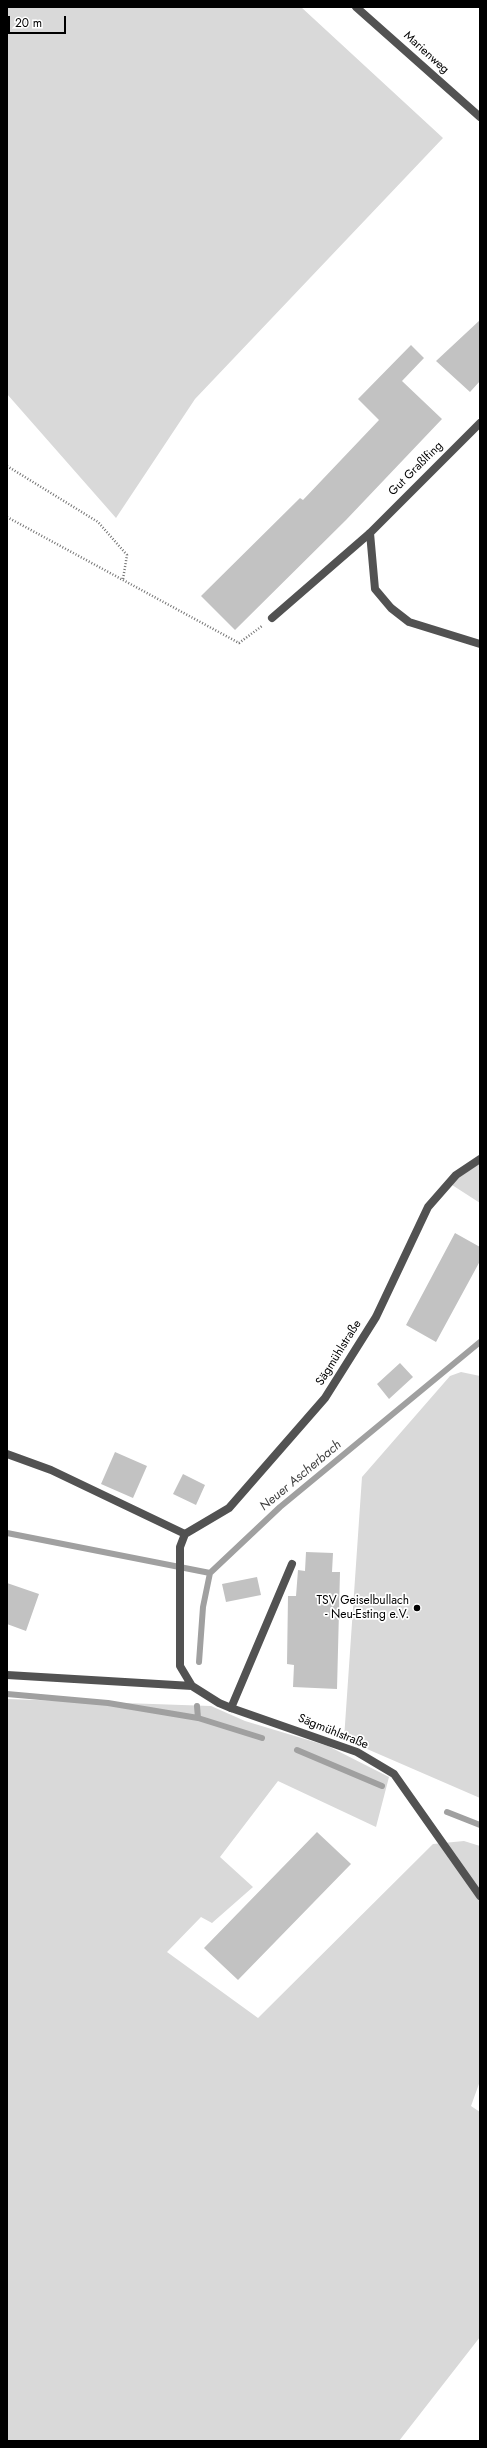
<!DOCTYPE html>
<html>
<head>
<meta charset="utf-8">
<style>
	body { margin:0 }
	#map { position:relative; width:487px; height:2448px; overflow:hidden; background:#fff; font-family:Jost,sans-serif }
	canvas { display:block }
	.frame { position:absolute; inset:0; border:8px solid #000; pointer-events:none }
	.scale { position:absolute; left:8px; top:16px; width:58px; height:18px; box-sizing:border-box; border:2px solid #000; border-top:0; padding-left:5px; font-size:12px; line-height:14px; white-space:nowrap; color:#000; -webkit-text-stroke:3px #fff; paint-order:stroke }
</style>
</head>
<body>
<div id="map">
<canvas width="487" height="2448"></canvas>
<div class="frame"></div>
<div class="scale">20 m</div>
</div>
<script>
const context = document.querySelector('canvas').getContext('2d');
context.lineJoin = 'round';
function paint(path, color) { context.fillStyle = color; context.fill(path, 'evenodd'); }
function stroke(path, color, width, dash) { context.strokeStyle = color; context.lineWidth = width; context.lineCap = dash ? 'butt' : 'round'; context.setLineDash(dash || []); context.stroke(path); }
function write(font, color, halo, rows, align = 'center') {
  context.font = font + ' Jost,sans-serif'; context.lineWidth = 3.5; context.setLineDash([]); context.textBaseline = 'middle'; context.strokeStyle = halo; context.fillStyle = color; for (const [text, x, y, turn = 0] of rows) {
    context.save(); context.translate(x, y); context.rotate((+turn || 0) * Math.PI / 180); context.textAlign = isNaN(turn) ? turn : align; if (halo) context.strokeText(text, 0, 0); context.fillText(text, 0, 0); context.restore();
  }
}
const green = new Path2D(`
	M7,7H301L443,138L195,399L116,518L7,394Z
	M480,1159V1203L449,1183Z
	M461,1372L480,1376V1798L344,1739L362,1477L450,1376Z
	M7,1699L211,1706L245,1721L328,1746L389,1777L376,1827L278,1781L220,1857L253,1887L212,1923L201,1917L167,1952L258,2018L433,1844L464,1841L480,1846V2081L471,2106L480,2112V2337L399,2441H7Z`);
const stream = new Path2D(`
	M7,1533L210,1573
	M199,1662L203,1607L210,1573L280,1507L480,1342
	M7,1694L108,1703L198,1718L197,1706
	M198,1718L262,1738
	M297,1750L382,1786
	M447,1812L480,1825`);
const building = new Path2D(`
	M480,320V381L470,392L436,361Z
	M411,345L424,358L402,381L442,419L346,520L235,630L201,596L300,498L303,500L379,420L358,399Z
	M455,1233L480,1247V1261L436,1342L406,1325Z
	M400,1363L413,1377L389,1399L377,1384Z
	M115,1452L147,1466L133,1498L101,1484Z
	M183,1474L205,1485L196,1505L173,1494Z
	M306,1552L333,1553L332,1572H340L337,1689L293,1687L294,1665L287,1664L288,1596H296L298,1570L305,1571Z
	M257,1577L261,1595L226,1602L222,1584Z
	M7,1583L39,1594L26,1631L7,1624Z
	M317,1832L351,1864L238,1980L204,1948Z`);
const path = new Path2D(`
	M7,466L98,522L127,555L123,579
	M7,517L239,643L262,626`);
const lane = new Path2D(`
	M370,533L375,589L391,608L409,622L480,644
	M272,618L370,533L480,423
	M231,1708L292,1564`);
const street = new Path2D(`
	M356,7L480,117
	M7,1454L51,1470L185,1534
	M7,1675L192,1686L219,1703L231,1708L357,1752L394,1774L480,1896
	M192,1686L180,1666V1547L185,1534L229,1508L325,1398L376,1317L428,1207L456,1175L480,1159`);
const markers = [
	[417,1608,4,"#000"]
];
const streetNames = [
	["Marienweg",426,53,42],
	["Gut Graßlfing",416,469,-45],
	["Sägmühlstraße",339,1353,-58],
	["Sägmühlstraße",333,1732,22]
];
const poiNames = [
	["TSV Geiselbullach",409,1601],
	["- Neu-Esting e.V.",409,1615]
];
const waterNames = [
	["Neuer Ascherbach",301,1476,-40]
];
paint(green, '#d9d9d9');
stroke(stream, '#a0a0a0', 6);
paint(building, '#c2c2c2');
stroke(path, '#747474', 2.5, [1, 2]);
stroke(lane, '#525252', 8);
stroke(street, '#525252', 8);
for (const [x, y, r, color] of markers) { const dot = new Path2D(); dot.arc(x, y, r, 0, 2 * Math.PI); context.fillStyle = color; context.fill(dot); stroke(dot, '#fff', 1.5); }
write('12px', '#000', '#fff', streetNames);
write('12px', '#000', '#fff', poiNames, 'right');
write('italic 13px', '#414141', '#fff', waterNames);
</script>
</body>
</html>
